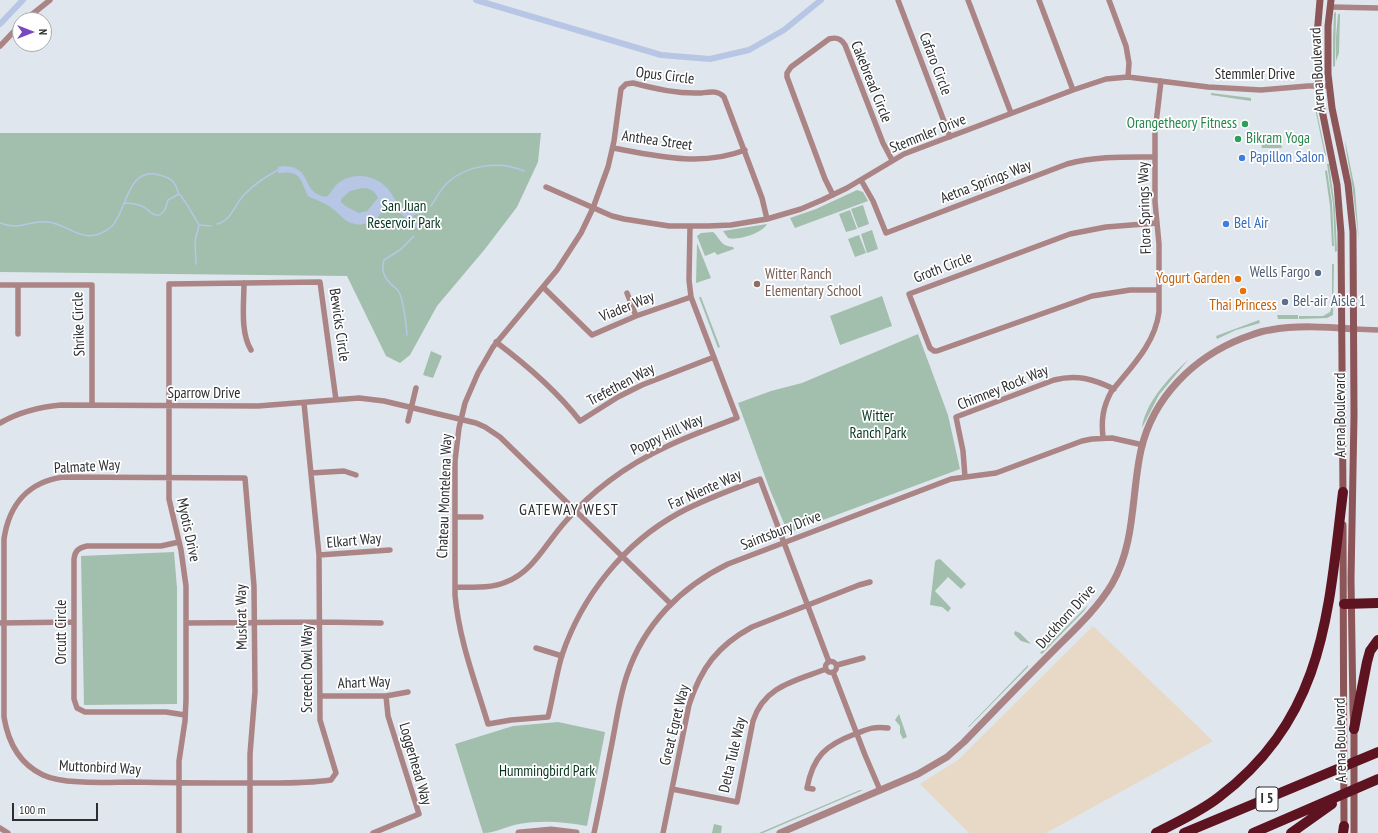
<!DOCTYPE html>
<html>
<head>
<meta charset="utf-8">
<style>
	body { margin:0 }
	#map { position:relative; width:1378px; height:833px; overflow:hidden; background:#e0e6ed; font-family:"PT Sans Narrow",sans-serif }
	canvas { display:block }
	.north { position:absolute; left:12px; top:12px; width:40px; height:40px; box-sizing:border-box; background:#fff; border:1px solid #ababad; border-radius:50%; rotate:90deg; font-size:11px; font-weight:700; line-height:16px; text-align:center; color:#2c2e31 }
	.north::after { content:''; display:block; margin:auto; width:14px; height:18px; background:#7a47bf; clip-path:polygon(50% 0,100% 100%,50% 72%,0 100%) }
	.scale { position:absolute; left:12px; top:803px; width:86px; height:18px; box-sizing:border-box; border:2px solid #2c2e31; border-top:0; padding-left:5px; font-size:12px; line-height:14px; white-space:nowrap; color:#2c2e31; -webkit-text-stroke:3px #fff; paint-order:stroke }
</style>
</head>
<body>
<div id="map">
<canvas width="1378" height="833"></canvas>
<div class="north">N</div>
<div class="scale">100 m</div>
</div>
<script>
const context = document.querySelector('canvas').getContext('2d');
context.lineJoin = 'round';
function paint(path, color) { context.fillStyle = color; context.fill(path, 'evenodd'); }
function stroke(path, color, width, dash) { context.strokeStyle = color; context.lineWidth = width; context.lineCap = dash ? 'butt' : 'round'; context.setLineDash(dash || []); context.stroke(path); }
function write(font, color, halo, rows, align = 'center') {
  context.font = font + ' "PT Sans Narrow",sans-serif'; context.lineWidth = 3.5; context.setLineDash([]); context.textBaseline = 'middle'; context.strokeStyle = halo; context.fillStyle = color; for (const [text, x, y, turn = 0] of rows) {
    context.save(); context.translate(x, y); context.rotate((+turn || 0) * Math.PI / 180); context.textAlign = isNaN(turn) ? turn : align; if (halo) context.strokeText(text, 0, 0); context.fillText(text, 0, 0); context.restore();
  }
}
const industrial = new Path2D(`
	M1093,626L1213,741L1046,833H969L920,784L958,760Z`);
const green = new Path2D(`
	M1336,12L1335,66L1333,67V37L1334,13Z
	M1338,14H1340L1339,53L1336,61V37Z
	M1211,93L1251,98V101L1211,95Z
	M1316,108L1326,155L1325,156L1316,113Z
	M0,133H541L538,162L517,207L485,249L437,306L410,355L400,363L386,356L347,276L0,272Z
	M1280,140L1282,148H1262L1261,142Z
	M1345,140L1355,189L1359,242L1352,184L1346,150Z
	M1327,164H1329L1335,207L1337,251L1335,252L1333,204Z
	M1327,170L1332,203L1334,246H1332L1330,206L1325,171Z
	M857,190L863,192L868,201L795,228L790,218L816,209Z
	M863,205L869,224L858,228L851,209Z
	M850,210L857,229L846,232L839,214Z
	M767,224C763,233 737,241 728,238L723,231Z
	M872,230L878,249L867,253L861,234Z
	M713,232C721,239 720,246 733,247L734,249L717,255L715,252L705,256L697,236L701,233Z
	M859,235L866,253L855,257L848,239Z
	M697,243L711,278L696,283Z
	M1332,264H1334L1333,315L1327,318L1299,319V316H1323L1330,312L1332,306Z
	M882,296L892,326L840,345L830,316Z
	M699,297H701L720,347L718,348Z
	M1277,315H1298V319H1278Z
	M1259,320L1260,323L1236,330L1217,339L1216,336Z
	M918,334L948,415L960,469L788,533L770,490L738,403L771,391L802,383Z
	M431,351L442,356L433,378L423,375Z
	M1188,360L1159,395L1142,428C1145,403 1169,377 1188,360Z
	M174,552L177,588V704L84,705L81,556Z
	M940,559L966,584L961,589L948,577L935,591L951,608L948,612L942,607L930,605L935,562L936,560Z
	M1088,605L1084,611L1042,654L1040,653Z
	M1015,631L1020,633L1031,644L1021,641L1014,634Z
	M1028,665V667L969,727H968Z
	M899,714L907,737L903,739L900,733V726L895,720Z
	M558,722L605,732L587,826C565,822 542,820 519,824C507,826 495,833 483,833L455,744L513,726Z
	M860,790H863L763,833H759Z
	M714,824L722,826L721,833H712Z`);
const water = new Path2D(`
	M284,166C314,167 300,193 326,197C332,193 334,185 341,181C359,171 380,177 391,193C395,199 398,207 405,210C408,211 414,211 418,211L420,209L422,210L423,213L414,215L413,217L418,226L416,227L413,226C409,220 392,203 383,210C380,213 379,217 376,219C370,222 361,226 355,224C344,222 341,215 333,209C326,203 316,200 308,196C300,179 301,170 278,173V167ZM362,188C370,188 375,191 378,198L367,211L359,213L345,206L341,202V199L350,191Z`);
const stream = new Path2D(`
	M124,203C130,203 138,204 144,207C150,211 156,220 163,212C167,209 166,204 168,200L179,194
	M431,206C436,198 441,189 447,183C467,164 501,161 524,171
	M0,223C19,231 29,220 47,222C65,223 77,239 96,235C102,233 108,230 112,226C127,211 127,166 159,175C164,176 171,178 174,183C177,186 177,191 179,194C180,195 183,198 183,199C189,207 194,216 199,225L195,241L196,264
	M217,224C231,221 234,206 243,196C253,185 265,177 278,170
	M199,225L211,226
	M407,335C406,324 403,300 399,292C397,288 393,287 390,283C384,277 381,269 384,260L400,250L414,236`);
const canal = new Path2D(`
	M476,0L661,55L710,59L749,50L784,30L821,0
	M0,24L23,0`);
const minor = new Path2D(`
	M898,0L950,137
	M968,0L1011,113
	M1039,0L1073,90
	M1109,0L1126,46L1129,63L1128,77
	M1330,7L1378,8
	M25,20L50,0
	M0,46L20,25
	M613,148C656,156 702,167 745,150
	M861,180L873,201L886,233L1067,164C1096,156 1125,157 1155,157
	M546,187L612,216L624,219L669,226H708L731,225L767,219L801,209L822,200L847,188L904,154L1073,90L1106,79L1128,77L1208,87L1261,90L1308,86H1329
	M833,195L825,179L787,77V73L791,67L829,39C836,37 841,38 845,45L883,143L892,160
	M767,219L762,198L724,97C718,90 710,92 701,93C678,94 656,89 633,83L626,84L621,89L614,141L608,167L593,208L581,233L557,270L493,347L478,373L465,403L459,428L455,461V595C459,640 475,681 488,724L511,720L548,717C553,697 556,675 562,655C582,596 624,543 679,513C705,499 733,489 760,479L829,662
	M1157,223L1106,227L1070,234L909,294L930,348L934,351H937L1092,296L1130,290H1159
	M244,283C244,304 240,332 251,350
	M0,285H92V404
	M18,285V334
	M543,287L592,335L636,316L691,297
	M627,293L636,316
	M1354,329L1378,330
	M496,342C528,366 556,390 580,421L618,397L642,385L714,357
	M408,421L416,388
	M0,423C19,412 40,407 61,405L258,406L359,398L384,401L476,423L485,427L500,437L671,604
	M1103,437C1101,420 1103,407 1111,392C1131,367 1155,344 1159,312V244L1155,202V132L1161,81
	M311,473L344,471L356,475
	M965,477L963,451L956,417L1054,380C1077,374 1093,379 1114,389
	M455,517H481
	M179,542L161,546H87C78,548 75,551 74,559V699L77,708L85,712H166L185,715
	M319,555L390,550
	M455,587C472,587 490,589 506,582C533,572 546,543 565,522C578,507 593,493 609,481C648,451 692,435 737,418L691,297L689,280L690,227
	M0,623L74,622
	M186,623L320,622L381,623
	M536,648L562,656
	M825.5 667a5.5 5.5 0 1 1 11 0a5.5 5.5 0 1 1-11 0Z
	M837,665L863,658
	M833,672L865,755L880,790
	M320,696H386L408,692
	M672,789L737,802L753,721C764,686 795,681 826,669
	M813,789L807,788C813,756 826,745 855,734C868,729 874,726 888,728
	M0,828L8,833
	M179,833V761L185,721L186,700V586L181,550L169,499V284L320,282L336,400
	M250,833V754L255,692L254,586L245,478L63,477C28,482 9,505 4,539V717C8,742 20,764 43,775C64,785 109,782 134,782C172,783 211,783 249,783C277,783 304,784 331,780L336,773L320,720L319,555L304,403
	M373,833L419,814L388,716L386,696
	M594,833C601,801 607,769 613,738C617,717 620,695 627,675C644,624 681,587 728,564L951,479L996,473L1082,441L1092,439L1112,438L1143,445
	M663,833L689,705C701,668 717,646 752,627L859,585L870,582`);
const tertiary = new Path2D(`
	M519,833L551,830L576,833
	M780,833L918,774L947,757L964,742C994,711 1024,680 1054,650C1075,629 1097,609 1112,584C1136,542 1131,495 1141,450C1153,397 1194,357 1243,338C1252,335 1260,331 1270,330C1297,325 1326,327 1354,329`);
const secondary = new Path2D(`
	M1320,0L1317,35L1318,75L1320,100L1337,185L1341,233L1343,497
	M1331,0L1328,26V74L1332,108L1348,184L1353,232L1354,416L1351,579L1353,711L1354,729V833
	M1343,525L1344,831`);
const motorway = new Path2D(`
	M1344,604L1378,603
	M1354,729L1367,662L1370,651L1378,640
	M1156,833C1177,822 1200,812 1219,797C1325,717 1328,613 1343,492
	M1184,833L1378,752
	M1253,833L1378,779
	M1291,833L1332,804
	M1343,833L1344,826`);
const markers = [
	[1245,124,4,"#2e9e5b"],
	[1238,139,4,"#2e9e5b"],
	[1242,158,4,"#3f7fe0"],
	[1226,224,4,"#3f7fe0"],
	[1318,273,4,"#5c6f8a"],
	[1238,279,4,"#e8710a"],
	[757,284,4,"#8d6e63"],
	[1243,291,4,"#e8710a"],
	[1285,302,4,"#5c6f8a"]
];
const shields = [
	[1267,799,22]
];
const shieldNames = [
	["I 5",1267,799]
];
const streetNames = [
	["Cafaro Circle",935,64,69],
	["Arena Boulevard",1318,70,-93],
	["Stemmler Drive",1255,75],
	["Opus Circle",665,76,7],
	["Cakebread Circle",871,82,68],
	["Stemmler Drive",928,134,-22],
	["Anthea Street",657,141,8],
	["Aetna Springs Way",986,182,-21],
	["Flora Springs Way",1145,208,-92],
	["Groth Circle",943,268,-21],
	["Viader Way",627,307,-22],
	["Shrike Circle",79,324,-92],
	["Bewicks Circle",339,325,82],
	["Trefethen Way",621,385,-28],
	["Chimney Rock Way",1003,388,-22],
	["Sparrow Drive",204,394],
	["Arena Boulevard",1341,415,-90],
	["Poppy Hill Way",667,435,-25],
	["Palmate Way",87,467,-3],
	["Far Niente Way",705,490,-24],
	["Chateau Montelena Way",445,496,-88],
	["Myotis Drive",188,530,78],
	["Saintsbury Drive",781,531,-21],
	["Elkart Way",354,541,-5],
	["Muskrat Way",242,617,-91],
	["Duckhorn Drive",1066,617,-48],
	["Orcutt Circle",62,632,-90],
	["Screech Owl Way",308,669,-90],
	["Ahart Way",364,683,-2],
	["Great Egret Way",675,725,-76],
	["Arena Boulevard",1341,740,-91],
	["Delta Tule Way",733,755,-77],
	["Loggerhead Way",415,764,74],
	["Muttonbird Way",100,768,3]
];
const leisureNames = [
	["Orangetheory Fitness",1237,124],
	["Bikram Yoga",1246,139,"left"]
];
const shopNames = [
	["Papillon Salon",1250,158],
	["Bel Air",1234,224]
];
const parkNames = [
	["San Juan",404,207],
	["Reservoir Park",404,224],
	["Witter",878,417],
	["Ranch Park",878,434],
	["Hummingbird Park",547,772]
];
const serviceNames = [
	["Wells Fargo",1310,273],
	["Bel-air Aisle 1",1293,302,"left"]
];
const educationNames = [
	["Witter Ranch",765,275],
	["Elementary School",765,292]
];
const foodNames = [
	["Yogurt Garden",1230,279],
	["Thai Princess",1243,306,"center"]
];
const neighbourhoodNames = [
	["GATEWAY WEST",569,510]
];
paint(industrial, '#e7d9c6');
paint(green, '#a2bfae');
paint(water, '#b7c6e5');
stroke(stream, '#b7c6e5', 1.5);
stroke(canal, '#b7c6e5', 6);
stroke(minor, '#ab8486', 5.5);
stroke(tertiary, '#ab8486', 7);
stroke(secondary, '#8c5659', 7);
stroke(motorway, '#5e1320', 10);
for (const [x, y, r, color] of markers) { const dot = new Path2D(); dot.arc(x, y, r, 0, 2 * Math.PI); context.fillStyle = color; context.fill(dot); stroke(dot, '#fff', 1.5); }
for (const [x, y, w] of shields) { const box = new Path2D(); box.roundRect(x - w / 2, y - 12, w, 24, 3); context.fillStyle = '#fff'; context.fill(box); stroke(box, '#2c2e31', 1); }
write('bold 14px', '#2c2e31', null, shieldNames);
write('15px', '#2c2e31', '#fff', streetNames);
write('15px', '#27864d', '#fff', leisureNames, 'right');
write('15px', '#366cbe', '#fff', shopNames, 'left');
write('15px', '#05341f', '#fff', parkNames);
write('15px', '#4e5e75', '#fff', serviceNames, 'right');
write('15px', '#785e54', '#fff', educationNames, 'left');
write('15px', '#c56008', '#fff', foodNames, 'right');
context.letterSpacing = '1px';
write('16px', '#2c2e31', '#fff', neighbourhoodNames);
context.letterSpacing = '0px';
</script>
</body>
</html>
